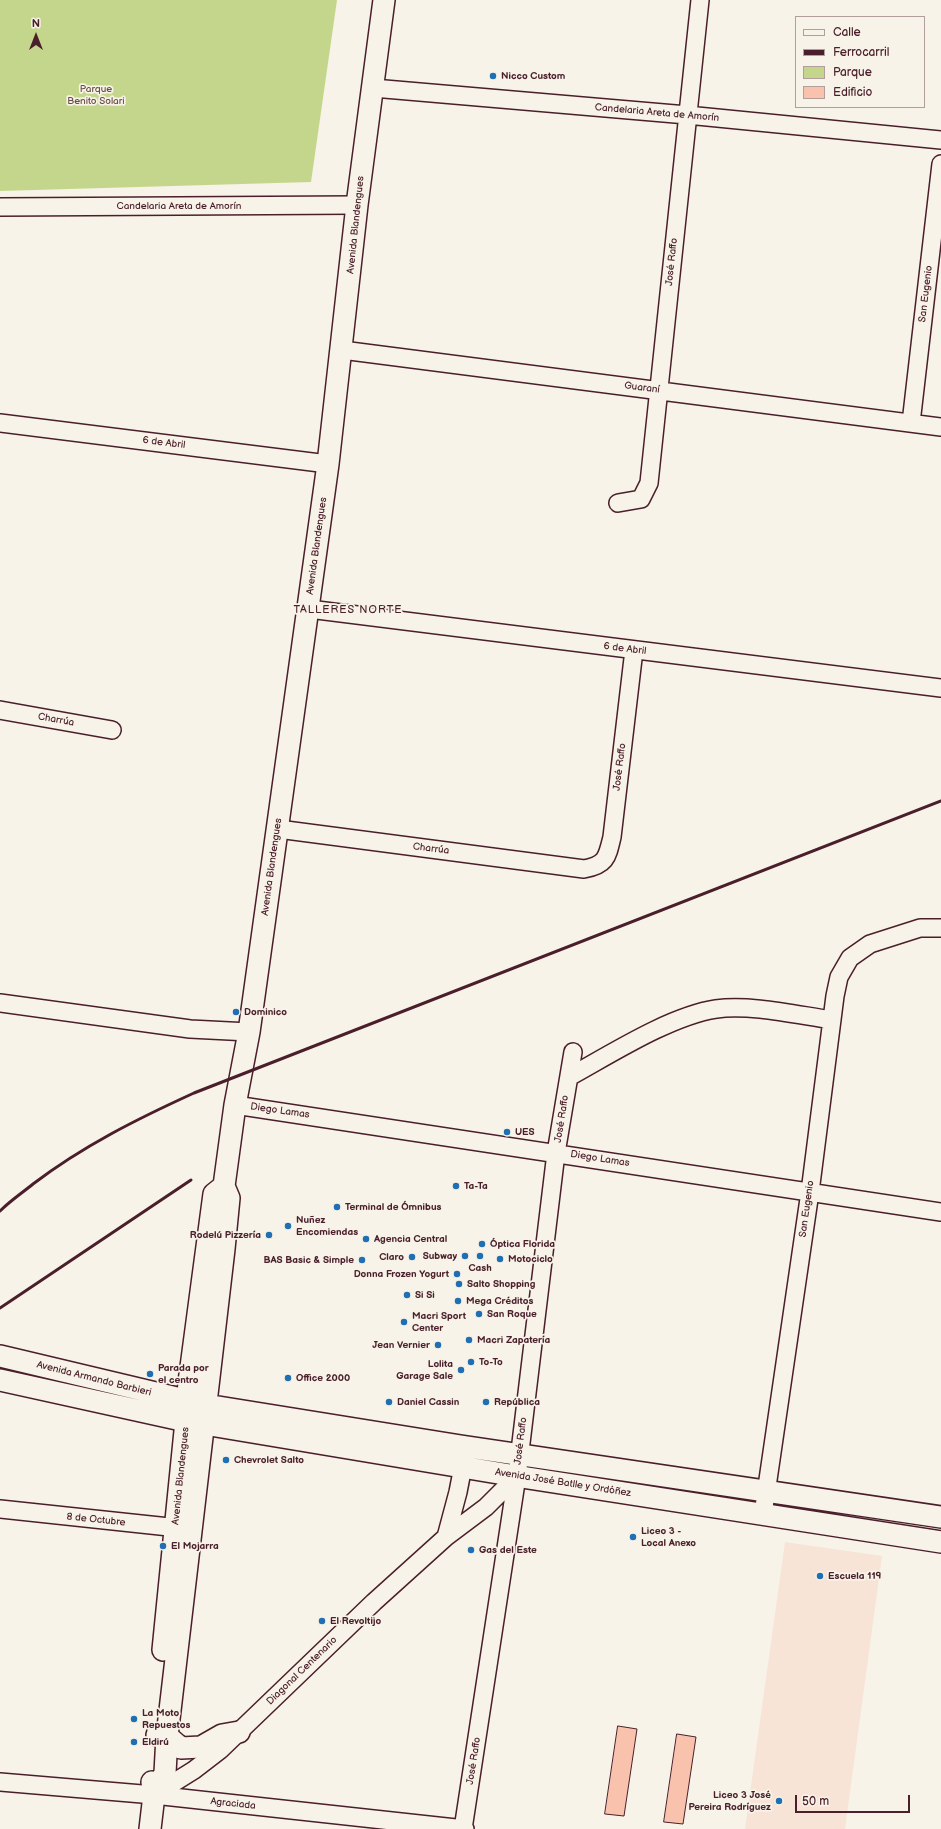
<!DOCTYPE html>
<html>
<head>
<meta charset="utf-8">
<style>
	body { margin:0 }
	#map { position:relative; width:941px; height:1829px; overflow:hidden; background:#f7f3e8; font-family:"Balsamiq Sans",sans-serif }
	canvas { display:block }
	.legend { position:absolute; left:795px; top:16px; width:130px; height:92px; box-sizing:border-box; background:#f7f3e8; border:1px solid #b29e9c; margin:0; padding:5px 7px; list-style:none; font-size:12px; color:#4a1f2b }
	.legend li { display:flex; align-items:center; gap:8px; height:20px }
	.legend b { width:20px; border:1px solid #b29e9c }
	.north { position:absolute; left:16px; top:16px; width:40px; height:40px; -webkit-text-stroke:3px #f7f3e8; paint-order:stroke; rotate:0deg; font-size:11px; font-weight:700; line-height:16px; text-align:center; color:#4a1f2b }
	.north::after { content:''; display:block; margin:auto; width:14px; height:18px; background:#4a1f2b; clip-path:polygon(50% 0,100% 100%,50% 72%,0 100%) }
	.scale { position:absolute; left:795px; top:1795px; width:115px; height:18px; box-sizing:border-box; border:2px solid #4a1f2b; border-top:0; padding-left:5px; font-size:12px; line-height:14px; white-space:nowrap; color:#4a1f2b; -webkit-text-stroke:3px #f7f3e8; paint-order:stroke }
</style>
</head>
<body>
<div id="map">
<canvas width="941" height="1829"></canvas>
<ul class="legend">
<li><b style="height:5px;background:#f7f3e8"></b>Calle</li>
<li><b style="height:5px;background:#4a1f2b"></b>Ferrocarril</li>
<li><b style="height:11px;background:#c4d68b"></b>Parque</li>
<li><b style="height:11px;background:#f9c2ad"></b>Edificio</li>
</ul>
<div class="north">N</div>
<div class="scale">50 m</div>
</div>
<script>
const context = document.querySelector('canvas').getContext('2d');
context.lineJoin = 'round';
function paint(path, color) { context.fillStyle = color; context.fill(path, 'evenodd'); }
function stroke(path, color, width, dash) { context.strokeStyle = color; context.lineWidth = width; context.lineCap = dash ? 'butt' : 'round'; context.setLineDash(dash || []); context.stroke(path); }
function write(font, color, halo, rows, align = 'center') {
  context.font = font + ' "Balsamiq Sans",sans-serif'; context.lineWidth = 3.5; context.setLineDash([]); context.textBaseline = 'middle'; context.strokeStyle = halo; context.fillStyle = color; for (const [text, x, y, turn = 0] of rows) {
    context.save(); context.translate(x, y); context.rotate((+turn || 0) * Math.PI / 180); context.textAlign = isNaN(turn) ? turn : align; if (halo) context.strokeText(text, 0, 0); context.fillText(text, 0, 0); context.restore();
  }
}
const built = new Path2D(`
	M785,1542L882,1556L845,1829H745Z`);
const green = new Path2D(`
	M0,0H337L311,182L0,191Z`);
const building = new Path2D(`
	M618,1726L637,1729L624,1816L605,1814Z
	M677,1734L696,1737L683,1824L664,1822Z`);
const minor = new Path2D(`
	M373,88L687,115L941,140
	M0,207L357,205
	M342,350L941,427
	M0,423L328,464
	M911,423L941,164
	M618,503L641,499L649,483L700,0
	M309,609L941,688
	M0,710L112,730
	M278,829L584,869C606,865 607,858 612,837L634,650
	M0,1003L190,1029L249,1032
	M569,1077C611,1054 670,1016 716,1009C750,1004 797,1015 832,1020
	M235,1105L941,1212
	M0,1509L188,1529
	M763,1514L810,1192L835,996L839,977L850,958L870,944L920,928H941
	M446,1537L458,1492L465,1456
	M0,1782L154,1795L465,1829
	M154,1795L194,1770L220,1750L374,1602L446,1537L486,1507L517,1476
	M463,1829L517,1476L556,1153L573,1052`);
const tertiary = new Path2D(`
	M0,1356L206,1405L461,1446L941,1517
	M0,1380L186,1421L528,1478L941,1542
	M163,1650L186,1421L189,1382L214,1194L224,1186
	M157,1735L167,1736L181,1748L201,1747L222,1735L239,1732
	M154,1795L165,1773L167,1736L224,1249L229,1198L224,1186L235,1105L249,1032L328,464L357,205L384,0
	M150,1829L154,1795L152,1782`);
const rail = new Path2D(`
	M0,1211C10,1201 22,1193 33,1184C83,1146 137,1119 194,1093L941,801
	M0,1308L191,1180`);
const markers = [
	[493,76,4,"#1f6fb2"],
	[236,1012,4,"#1f6fb2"],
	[507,1132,4,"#1f6fb2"],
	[456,1186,4,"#1f6fb2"],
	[337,1207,4,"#1f6fb2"],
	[288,1226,4,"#1f6fb2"],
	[269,1235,4,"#1f6fb2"],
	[366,1239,4,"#1f6fb2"],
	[482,1244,4,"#1f6fb2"],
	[465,1256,4,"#1f6fb2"],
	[480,1256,4,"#1f6fb2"],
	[412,1257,4,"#1f6fb2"],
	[500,1259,4,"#1f6fb2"],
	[362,1260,4,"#1f6fb2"],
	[457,1274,4,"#1f6fb2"],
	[459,1284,4,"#1f6fb2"],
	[407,1295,4,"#1f6fb2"],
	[458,1301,4,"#1f6fb2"],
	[479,1314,4,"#1f6fb2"],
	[404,1322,4,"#1f6fb2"],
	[469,1340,4,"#1f6fb2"],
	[438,1345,4,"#1f6fb2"],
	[471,1362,4,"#1f6fb2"],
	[461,1370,4,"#1f6fb2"],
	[150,1374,4,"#1f6fb2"],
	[288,1378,4,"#1f6fb2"],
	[389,1402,4,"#1f6fb2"],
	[486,1402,4,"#1f6fb2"],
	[226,1460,4,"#1f6fb2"],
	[633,1537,4,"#1f6fb2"],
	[163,1546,4,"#1f6fb2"],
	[471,1550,4,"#1f6fb2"],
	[820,1576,4,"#1f6fb2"],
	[322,1621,4,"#1f6fb2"],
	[134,1719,4,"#1f6fb2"],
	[134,1742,4,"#1f6fb2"],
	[779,1801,4,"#1f6fb2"]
];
const poiNames = [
	["Nicco Custom",501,76],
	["Dominico",244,1012],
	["UES",515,1132],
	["Ta-Ta",464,1186],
	["Terminal de Ómnibus",345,1207],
	["Nuñez",296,1220],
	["Encomiendas",296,1232],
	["Rodelú Pizzería",261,1235,"right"],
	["Agencia Central",374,1239],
	["Óptica Florida",490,1244],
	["Subway",457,1256,"right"],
	["Claro",404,1257,"right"],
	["Motociclo",508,1259],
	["BAS Basic & Simple",354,1260,"right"],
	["Cash",480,1268,"center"],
	["Donna Frozen Yogurt",449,1274,"right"],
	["Salto Shopping",467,1284],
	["Si Si",415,1295],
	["Mega Créditos",466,1301],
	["San Roque",487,1314],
	["Macri Sport",412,1316],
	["Center",412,1328],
	["Macri Zapatería",477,1340],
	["Jean Vernier",430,1345,"right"],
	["To-To",479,1362],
	["Lolita",453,1364,"right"],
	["Garage Sale",453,1376,"right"],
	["Parada por",158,1368],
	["el centro",158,1380],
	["Office 2000",296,1378],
	["Daniel Cassin",397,1402],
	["República",494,1402],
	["Chevrolet Salto",234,1460],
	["Liceo 3 -",641,1531],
	["Local Anexo",641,1543],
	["El Mojarra",171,1546],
	["Gas del Este",479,1550],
	["Escuela 119",828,1576],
	["El Revoltijo",330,1621],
	["La Moto",142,1713],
	["Repuestos",142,1725],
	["Eldirú",142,1742],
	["Liceo 3 José",771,1795,"right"],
	["Pereira Rodríguez",771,1807,"right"]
];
const parkNames = [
	["Parque",96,89],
	["Benito Solari",96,101]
];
const streetNames = [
	["Candelaria Areta de Amorín",657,113,5],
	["Candelaria Areta de Amorín",179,206],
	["Avenida Blandengues",356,225,-84],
	["José Raffo",672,262,-84],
	["San Eugenio",926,294,-83],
	["Guaraní",642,388,7],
	["6 de Abril",164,443,7],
	["Avenida Blandengues",317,546,-82],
	["6 de Abril",625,649,7],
	["Charrúa",56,720,10],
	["José Raffo",620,767,-83],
	["Charrúa",431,849,7],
	["Avenida Blandengues",272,867,-82],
	["Diego Lamas",280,1111,8],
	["José Raffo",562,1119,-81],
	["Diego Lamas",600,1159,9],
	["San Eugenio",807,1209,-82],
	["Avenida Armando Barbieri",94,1379,14],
	["José Raffo",521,1441,-83],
	["Avenida Blandengues",181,1476,-84],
	["Avenida José Batlle y Ordóñez",563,1483,9],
	["8 de Octubre",96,1520,6],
	["Diagonal Centenario",302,1671,-44],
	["José Raffo",474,1761,-81],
	["Agraciada",233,1804,6]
];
const neighbourhoodNames = [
	["TALLERES NORTE",348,610]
];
paint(built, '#f8e4d6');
paint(green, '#c4d68b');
paint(building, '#f9c2ad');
stroke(building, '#4a1f2b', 1);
stroke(minor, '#4a1f2b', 20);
stroke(tertiary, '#4a1f2b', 24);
stroke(minor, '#f7f3e8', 17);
stroke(tertiary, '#f7f3e8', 21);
stroke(rail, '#4a1f2b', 3);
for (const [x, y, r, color] of markers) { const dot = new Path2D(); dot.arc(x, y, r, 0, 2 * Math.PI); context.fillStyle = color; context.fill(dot); stroke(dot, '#f7f3e8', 1.5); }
write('bold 10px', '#4a1f2b', '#f7f3e8', poiNames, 'left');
write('10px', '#684d43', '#f7f3e8', parkNames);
write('10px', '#4a1f2b', '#f7f3e8', streetNames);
context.letterSpacing = '1px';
write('11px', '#4a1f2b', '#f7f3e8', neighbourhoodNames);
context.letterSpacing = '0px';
</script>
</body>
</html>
